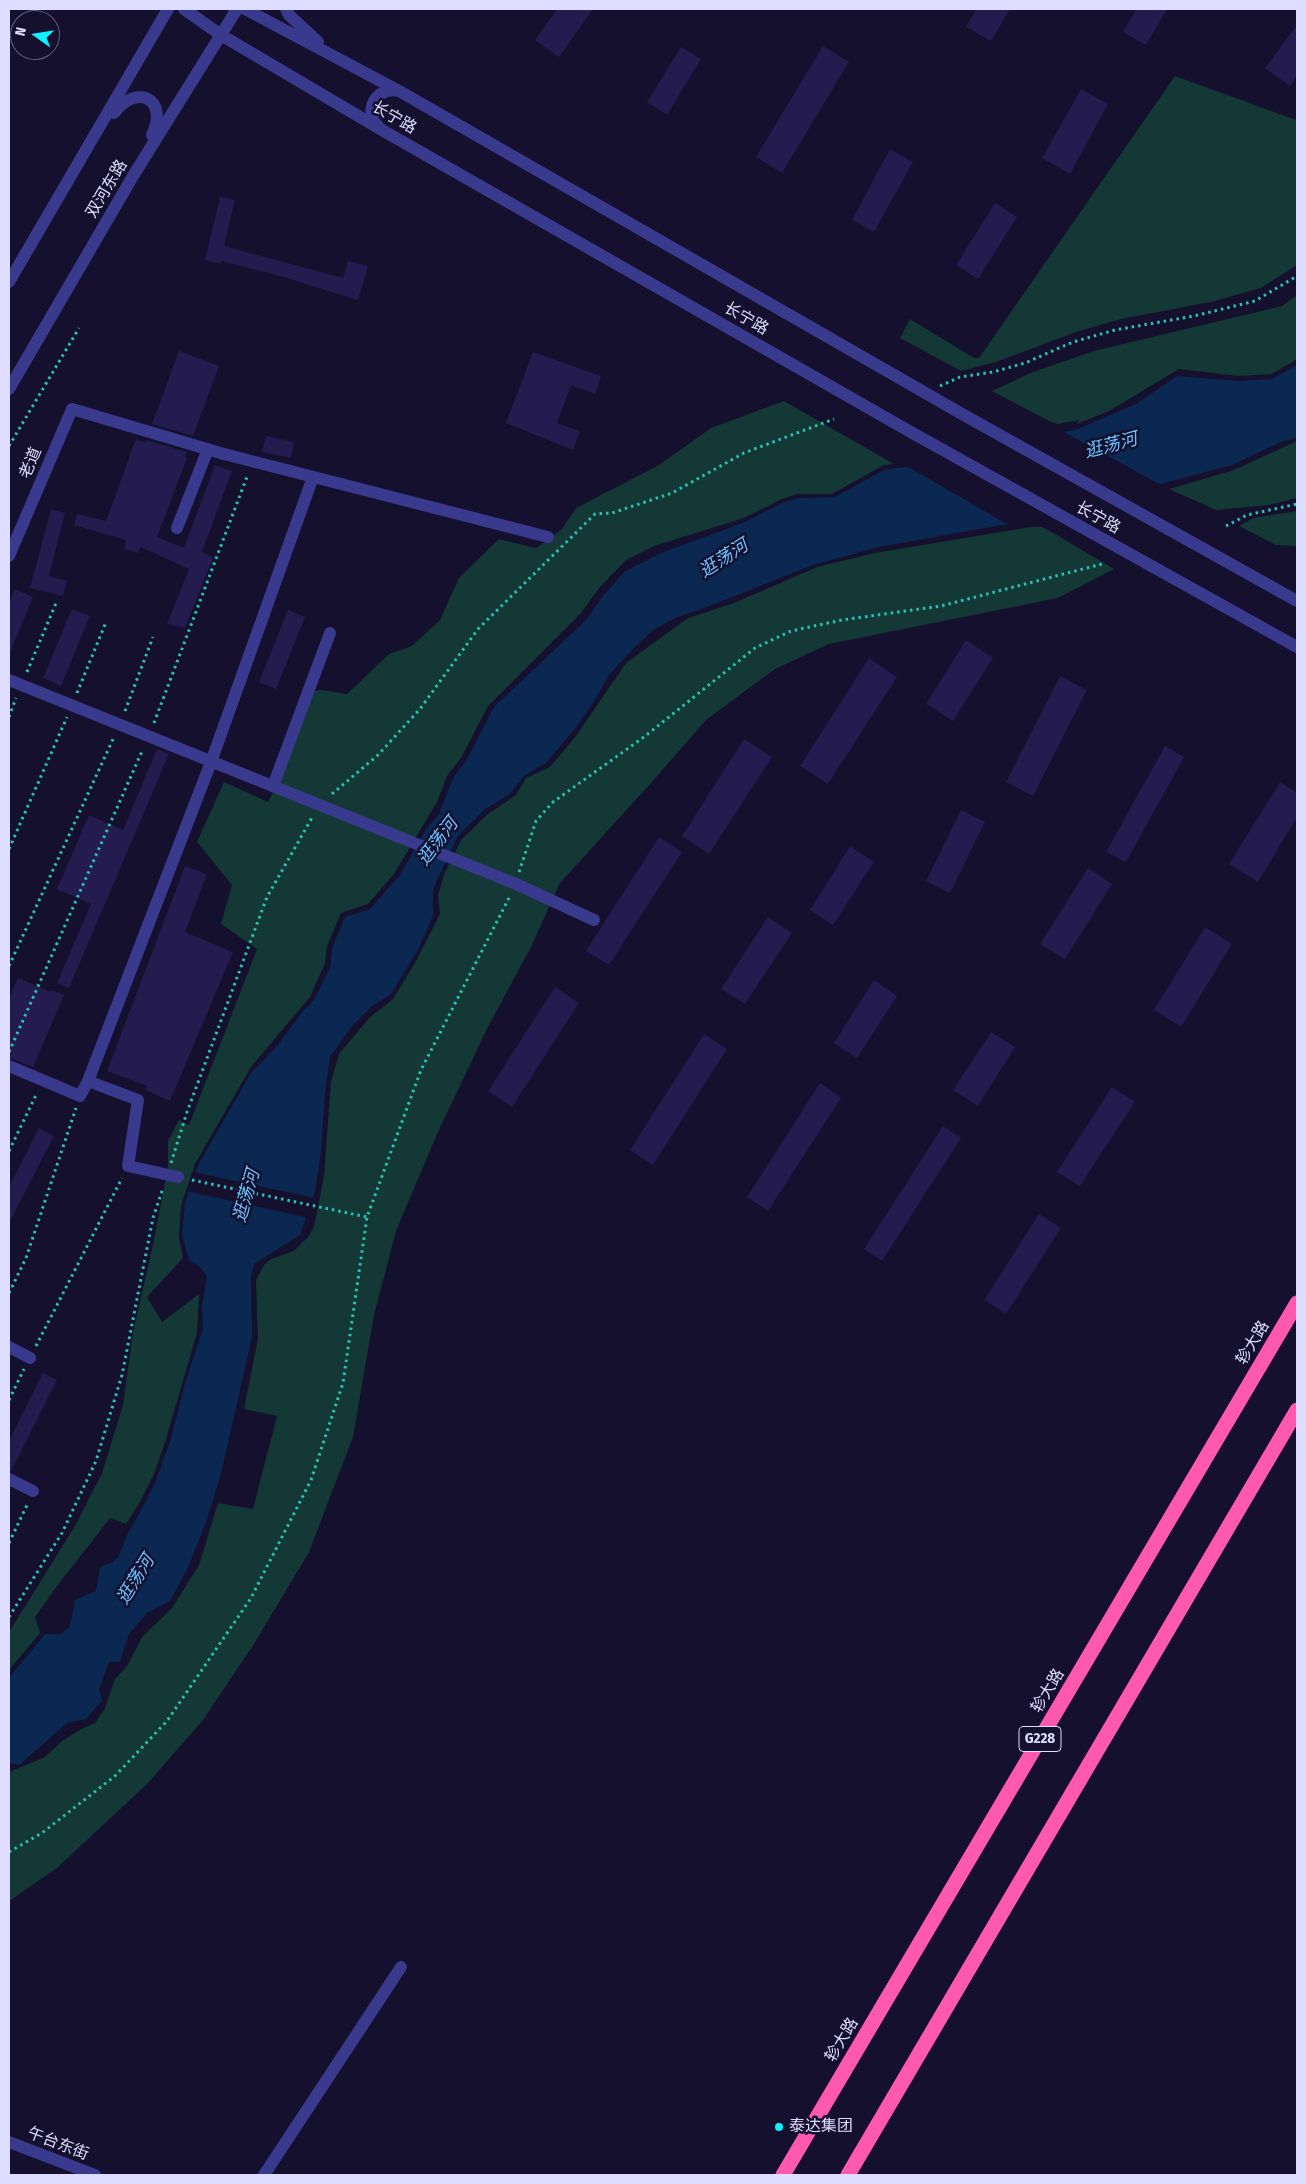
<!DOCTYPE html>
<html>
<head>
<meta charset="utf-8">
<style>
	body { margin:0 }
	#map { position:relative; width:1306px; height:2184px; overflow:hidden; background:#14102d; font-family:"Fira Sans Condensed",sans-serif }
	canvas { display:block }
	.frame { position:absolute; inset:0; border:10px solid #dfddff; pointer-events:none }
	.north { position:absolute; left:10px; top:10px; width:50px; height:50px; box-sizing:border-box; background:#14102d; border:1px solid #656281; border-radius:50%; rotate:283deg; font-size:14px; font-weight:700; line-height:20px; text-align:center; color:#dfddff }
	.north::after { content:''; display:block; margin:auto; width:18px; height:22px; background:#09f2ff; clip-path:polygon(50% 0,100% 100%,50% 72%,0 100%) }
</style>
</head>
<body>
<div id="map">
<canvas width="1306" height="2184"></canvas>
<div class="frame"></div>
<div class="north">N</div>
</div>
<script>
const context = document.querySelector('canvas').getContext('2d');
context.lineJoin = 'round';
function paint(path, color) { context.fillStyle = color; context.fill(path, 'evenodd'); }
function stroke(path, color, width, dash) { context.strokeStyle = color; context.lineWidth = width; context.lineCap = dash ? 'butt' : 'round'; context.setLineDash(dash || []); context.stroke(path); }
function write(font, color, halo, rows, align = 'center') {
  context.font = font + ' "Fira Sans Condensed","Noto Sans SC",sans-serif'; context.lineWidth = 5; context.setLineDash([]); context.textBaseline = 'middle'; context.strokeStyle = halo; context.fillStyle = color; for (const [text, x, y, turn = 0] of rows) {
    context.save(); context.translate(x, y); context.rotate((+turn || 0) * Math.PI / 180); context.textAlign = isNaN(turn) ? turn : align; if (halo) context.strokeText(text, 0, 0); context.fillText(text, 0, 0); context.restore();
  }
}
const green = new Path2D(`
	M1175,76L1296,120L1297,117V265L1261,288L1211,302L1121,319L1076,332L996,362L961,371L900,338L910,319L974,358H979Z
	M1297,295V359L1272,374L1239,376L1179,369L1109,411L1077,424L1079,420L1058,424L1049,421L992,391L1033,372L1094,351L1282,306Z
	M784,401L894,464L884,465L832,494H798L782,499L744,518L654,546L626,560L600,587L581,613L488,706L461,758L447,776L437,802L394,874L368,904L341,913L327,946L325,963L310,997L251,1067L195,1164L181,1206L179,1238L183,1258L147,1297L162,1322L199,1294L197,1333L166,1439L154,1474L140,1502L126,1524L110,1518L57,1586L35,1617L40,1633L9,1670V1632L75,1526L102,1473L123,1405L133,1332L153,1245L168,1167V1141L179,1120L189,1125L257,949L221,924L232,885L197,842L224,782L268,802L281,777L314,691L321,690L347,694L389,654L412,646L440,620L459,578L499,539L536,548L562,529L576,508L659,465L711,428Z
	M1297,441V498L1269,505L1216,510L1169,489L1234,470Z
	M1297,511V546L1276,545L1239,526L1253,518Z
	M1031,527H1042L1050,531L1114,569L1058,598L829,644L775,669L706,720L651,783L560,883L531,947L488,1027L437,1134L396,1231L374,1315L353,1437L309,1552L252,1647L203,1720L148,1783L57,1868L9,1901V1772L45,1757L62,1741L81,1729L95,1723L105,1708L115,1679L127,1666L142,1637L172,1608L199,1565L218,1503L253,1509L277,1416L244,1409L258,1338L256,1280L264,1265L271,1259L294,1251L308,1237L314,1227L324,1176L331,1081L339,1054L369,1018L393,999L416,961L440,914L438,895L444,875L461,840L488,814L516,795L526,778L550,767L576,736L626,663L688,618L734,603L817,567L875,553Z`);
const water = new Path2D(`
	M1297,365V438L1281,442L1232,465L1082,505L1035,523L1002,525L879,547L813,565L712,605L675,618L653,630L627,655L609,675L592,705L573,731L546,763L524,776L510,794L485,809L458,836L438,878L433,891V916L418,950L391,994L372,1006L352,1026L330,1057L325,1093L321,1152L315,1192L300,1235L254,1264L251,1275L252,1337L221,1474L205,1525L187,1570L170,1601L147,1613L129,1634L120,1662H109L99,1689L102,1701L86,1719L67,1723L19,1765L9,1763V1678L45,1634H61L70,1626L75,1600L96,1591L100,1567L111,1563L118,1557L129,1531L139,1514L155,1483L170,1442L186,1380L203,1329L202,1307L207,1276L200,1267L189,1260L182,1235L185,1202L198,1165L251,1073L277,1046L302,1012L314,1000L330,968L332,948L345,917L370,909L400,875L427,828L439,814L453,778L467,759L494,707L587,619L603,596L625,571L661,553L745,522L782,503L798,498L835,497L884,470L925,464L1078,429L1136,404L1177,376L1239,381L1272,379Z`);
const pier = new Path2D(`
	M1062,431L1163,486L1083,507L1036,525L1012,527L905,465L981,451Z
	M193,1172L315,1198L309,1218L186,1191Z`);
const building = new Path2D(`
	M557,9H593L559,57L535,40Z
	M976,9H1010L991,41L966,27Z
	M1136,9H1167L1146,45L1123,32Z
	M1297,25V76L1290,86L1265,68Z
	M823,46L849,62L782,173L756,157Z
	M681,47L701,59L667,115L647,102Z
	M1081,89L1108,104L1070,174L1042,158Z
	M890,149L913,162L874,232L852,220Z
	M220,197L235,200L224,246L343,278L348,261L368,266L358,300L280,276L221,261L220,264L205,260Z
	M995,203L1017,217L978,279L956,265Z
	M179,351L219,366L193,436L152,424Z
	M533,352L601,376L595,394L571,385L557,423L580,431L573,450L506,423Z
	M266,436L294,442L291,458L262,452Z
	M136,439L145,443L146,440L187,452L185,457L187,458L157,537L184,548L215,465L232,471L202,552L213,558L185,628L167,624L189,569L140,547L139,553L124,549L126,540L74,525L77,514L106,521Z
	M51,509L65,513L49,576L67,581L63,596L30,588Z
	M15,589L33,597L9,655V603Z
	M72,609L90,616L61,686L43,678Z
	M288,610L305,617L276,689L259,682Z
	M966,640L993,658L953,721L926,704Z
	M869,658L897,677L828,784L800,766Z
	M1060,676L1087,690L1033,796L1006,782Z
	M744,739L772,757L709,854L682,836Z
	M1165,746L1184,757L1126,862L1106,852Z
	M157,749L169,754L69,988L57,983L91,904L57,889L89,815L123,830Z
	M1280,782L1297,793V817L1258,882L1229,864Z
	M961,810L985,822L950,893L926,881Z
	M659,837L682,852L609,965L586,951Z
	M850,846L874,862L833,925L810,910Z
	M185,866L207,874L185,932L233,952L170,1101L145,1090L147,1086L107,1071Z
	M1088,868L1112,884L1065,959L1040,944Z
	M768,917L792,933L745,1004L721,989Z
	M1205,927L1232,944L1181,1027L1154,1010Z
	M18,978L51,992L52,990L64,995L33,1067L9,1058V998Z
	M874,980L897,996L857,1058L834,1043Z
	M555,987L579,1003L512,1107L488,1091Z
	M991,1032L1015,1047L978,1106L953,1090Z
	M704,1034L727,1049L653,1165L630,1150Z
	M820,1083L841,1098L768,1211L747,1197Z
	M1112,1087L1135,1102L1080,1186L1057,1172Z
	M943,1126L961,1138L882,1261L864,1249Z
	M39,1128L54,1136L9,1223V1187Z
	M1039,1214L1061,1228L1006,1314L984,1300Z
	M43,1373L57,1380L11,1471H9V1441Z`);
const path = new Path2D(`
	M940,386L960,377L993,372L1025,363L1073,342L1115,330L1194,316L1255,301L1297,276
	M9,446L79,328
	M1226,526L1247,515L1297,504
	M27,672L56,603
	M77,693L106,622
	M125,711L153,637
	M9,717L16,698
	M154,723L248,474
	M332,794L378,755L420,709L478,629L595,514L612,513L672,493L744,453L834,419
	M9,849L67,717
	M519,872L536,821L553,802L644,737L755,648L791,631L842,620L941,606L1102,564
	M9,966L114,737
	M9,1052L143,749
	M9,1151L37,1093
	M171,1163L187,1112L267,897L313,816
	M192,1180L367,1217
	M9,1293L26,1258L76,1108
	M36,1346L122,1178
	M9,1400L24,1369
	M9,1543L28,1503
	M9,1617L62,1533L96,1461L122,1375L153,1218L163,1188
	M9,1852L42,1833L115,1776L167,1721L251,1598L311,1480L343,1383L367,1217L421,1070L510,896`);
const minor = new Path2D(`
	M184,9L221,35L382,130L909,431L1297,647
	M245,9L401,92L962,414L1297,601
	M286,9L289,15L318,42
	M114,113C138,82 169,100 152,135
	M378,126C362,110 377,86 399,91
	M9,282L168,9
	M9,389L133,176L237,9
	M177,528L208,449
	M9,556L72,409L224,454L548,537
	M9,680L516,884L594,920
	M273,786L330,633
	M9,1066L80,1096L88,1081
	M178,1177L128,1166L138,1100L88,1081L211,762L313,477
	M9,1347L30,1358
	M9,1479L33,1491
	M9,2142L95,2175
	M264,2175L401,1967`);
const highway = new Path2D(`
	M783,2175L1297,1303
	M848,2175L1297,1410`);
const markers = [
	[779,2127,5,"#09f2ff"]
];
const shields = [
	[1040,1739,42]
];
const shieldNames = [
	["G228",1040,1739]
];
const streetNames = [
	["长宁路",394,118,30],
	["双河东路",107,189,-59],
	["长宁路",746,319,30],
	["老道",31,463,-67],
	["长宁路",1098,518,29],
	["轸大路",1253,1343,-59],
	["轸大路",1048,1691,-59],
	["轸大路",842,2040,-59],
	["午台东街",58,2144,21]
];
const poiNames = [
	["泰达集团",789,2127]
];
const waterNames = [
	["逛荡河",1111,446,-15],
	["逛荡河",724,559,-33],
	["逛荡河",438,842,-53],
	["逛荡河",247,1196,-74],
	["逛荡河",136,1580,-58]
];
paint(green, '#133835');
paint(water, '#0b2852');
paint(pier, '#14102d');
paint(building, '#241b4f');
stroke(path, '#2bc4b4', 3, [2.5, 4]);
stroke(minor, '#393a8e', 12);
stroke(highway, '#ff58af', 15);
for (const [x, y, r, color] of markers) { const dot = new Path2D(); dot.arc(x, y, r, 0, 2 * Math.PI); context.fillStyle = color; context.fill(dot); stroke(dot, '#14102d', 2); }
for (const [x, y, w] of shields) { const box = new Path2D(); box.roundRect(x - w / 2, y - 12.5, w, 25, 4); context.fillStyle = '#14102d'; context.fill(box); stroke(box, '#dfddff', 1); }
write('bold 15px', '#dfddff', null, shieldNames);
write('16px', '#dfddff', '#14102d', streetNames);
write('16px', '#dfddff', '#14102d', poiNames, 'left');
write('italic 18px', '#6bc1ff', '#14102d', waterNames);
</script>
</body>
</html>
